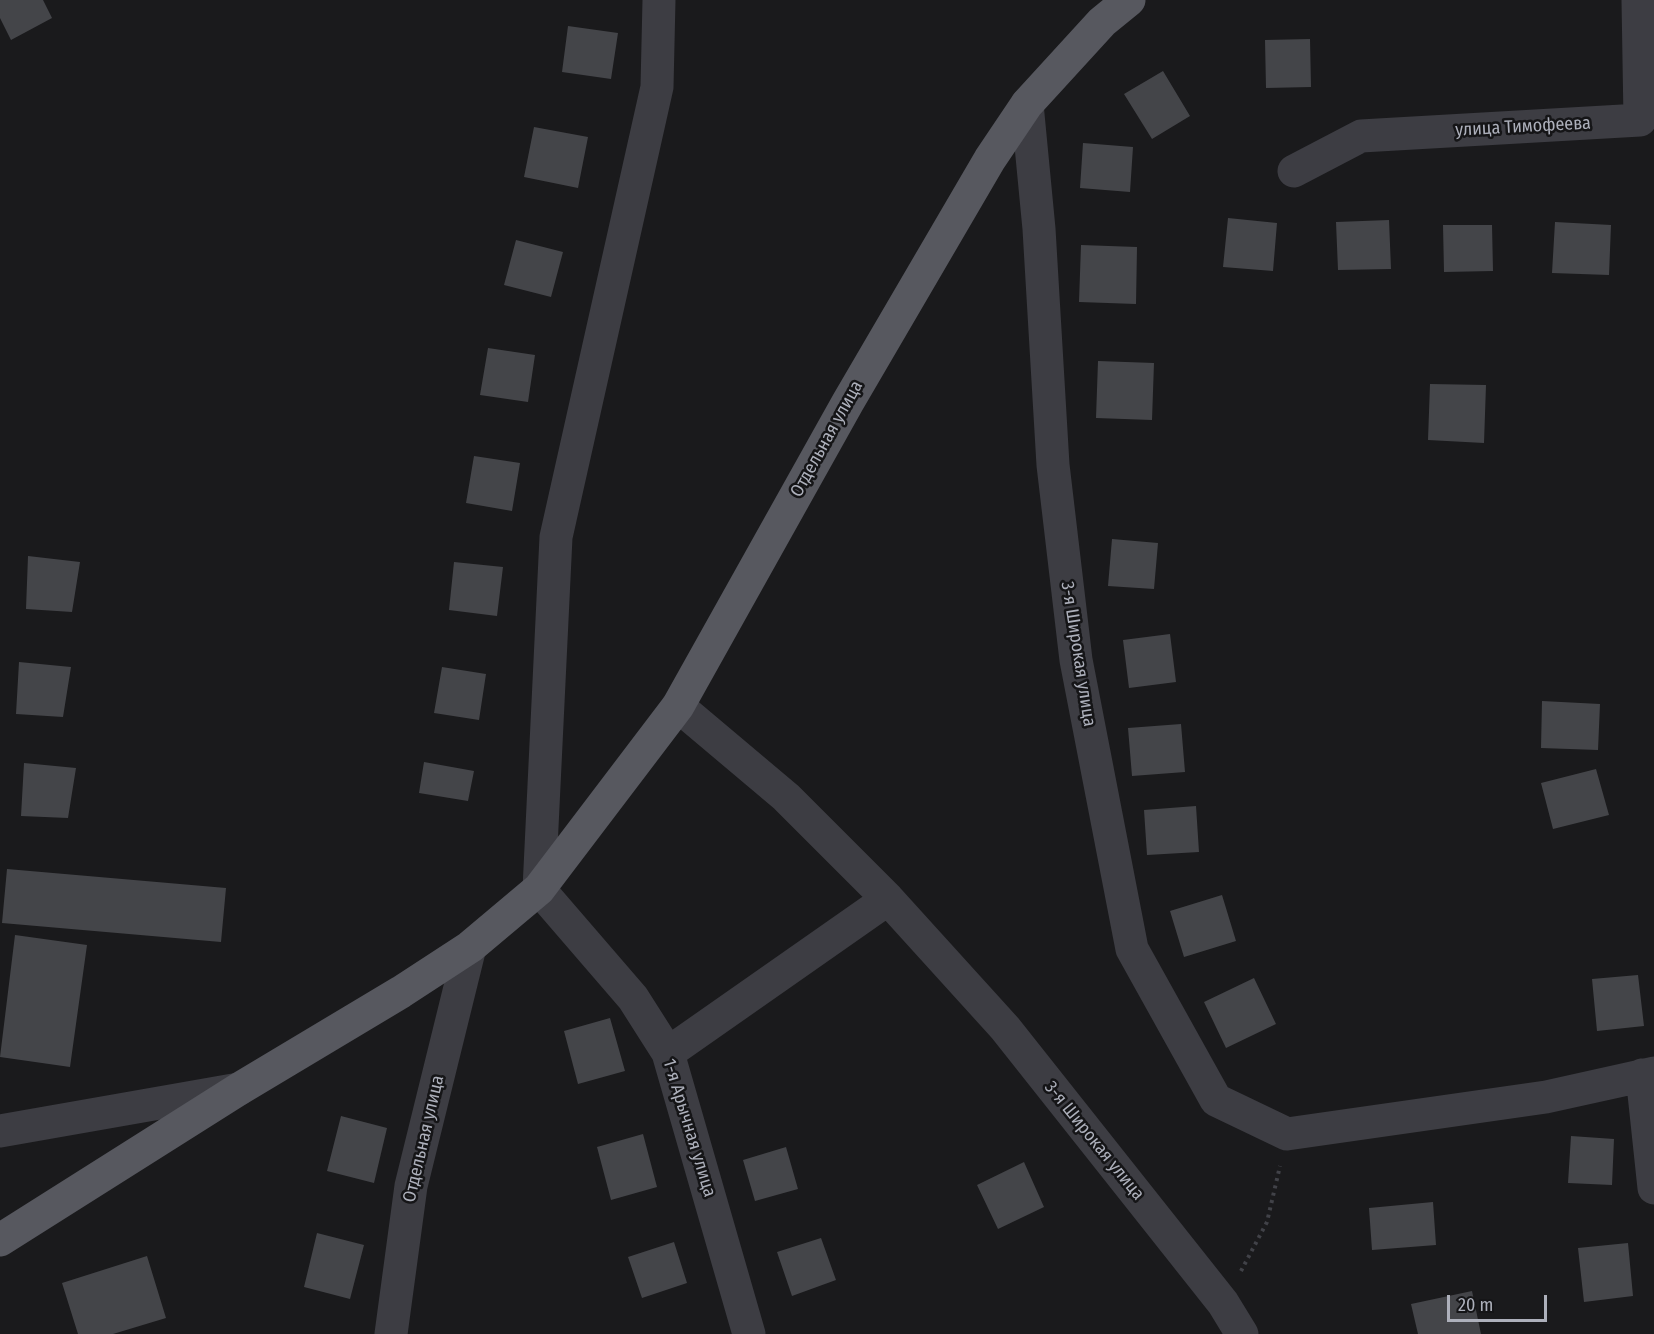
<!DOCTYPE html>
<html>
<head>
<meta charset="utf-8">
<style>
	body { margin:0 }
	#map { position:relative; width:1654px; height:1334px; overflow:hidden; background:#1a1a1c; font-family:"Fira Sans Condensed",sans-serif }
	canvas { display:block }
	.scale { position:absolute; left:1447px; top:1295px; width:100px; height:27px; box-sizing:border-box; border:3px solid #adb0bb; border-top:0; padding-left:8px; font-size:18px; line-height:21px; white-space:nowrap; color:#adb0bb; -webkit-text-stroke:4px #151517; paint-order:stroke }
</style>
</head>
<body>
<div id="map">
<canvas width="1654" height="1334"></canvas>
<div class="scale">20 m</div>
</div>
<script>
const context = document.querySelector('canvas').getContext('2d');
context.lineJoin = 'round';
function paint(path, color) { context.fillStyle = color; context.fill(path, 'evenodd'); }
function stroke(path, color, width, dash) { context.strokeStyle = color; context.lineWidth = width; context.lineCap = dash ? 'butt' : 'round'; context.setLineDash(dash || []); context.stroke(path); }
function write(font, color, halo, rows, align = 'center') {
  context.font = font + ' "Fira Sans Condensed",sans-serif'; context.lineWidth = 5; context.setLineDash([]); context.textBaseline = 'middle'; context.strokeStyle = halo; context.fillStyle = color; for (const [text, x, y, turn = 0] of rows) {
    context.save(); context.translate(x, y); context.rotate((+turn || 0) * Math.PI / 180); context.textAlign = isNaN(turn) ? turn : align; if (halo) context.strokeText(text, 0, 0); context.fillText(text, 0, 0); context.restore();
  }
}
const building = new Path2D(`
	M0,0H43L52,18L11,40L0,18Z
	M568,26L618,33L611,79L562,72Z
	M1310,39L1311,87L1266,88L1265,40Z
	M1163,71L1190,116L1152,139L1124,94Z
	M534,127L588,137L578,188L524,177Z
	M1083,143L1133,147L1130,192L1080,188Z
	M1228,218L1277,223L1273,271L1223,267Z
	M1389,220L1391,269L1338,270L1336,222Z
	M1555,222L1611,225L1609,275L1552,273Z
	M1443,225H1492L1493,271L1444,272Z
	M516,240L563,252L551,297L504,285Z
	M1081,245L1137,247L1136,304L1079,302Z
	M488,348L535,355L528,402L480,395Z
	M1098,361L1154,363L1152,420L1096,418Z
	M1430,384L1486,385L1484,443L1428,440Z
	M474,456L520,463L512,511L466,503Z
	M1112,539L1158,543L1154,589L1108,586Z
	M28,556L80,562L72,612L26,609Z
	M454,562L503,567L497,616L449,610Z
	M1170,634L1176,682L1129,688L1123,640Z
	M19,662L71,667L63,717L16,714Z
	M442,667L486,674L479,720L434,713Z
	M1542,701L1600,704L1598,750L1541,748Z
	M1181,724L1185,772L1132,776L1128,728Z
	M424,762L474,771L468,801L419,793Z
	M24,763L76,768L68,818L21,816Z
	M1596,769L1609,815L1553,829L1541,783Z
	M1196,806L1199,852L1147,855L1144,810Z
	M7,869L226,888L221,942L2,923Z
	M1222,895L1236,941L1184,957L1170,911Z
	M15,935L87,945L70,1067L0,1057Z
	M1638,975L1644,1026L1597,1031L1592,979Z
	M1254,978L1276,1024L1226,1048L1204,1002Z
	M610,1018L625,1071L578,1084L564,1031Z
	M341,1116L387,1128L374,1183L327,1171Z
	M643,1134L657,1187L611,1200L597,1147Z
	M1571,1136L1614,1139L1612,1185L1568,1183Z
	M786,1147L798,1189L755,1201L743,1160Z
	M1024,1162L1044,1207L998,1229L977,1185Z
	M1433,1202L1436,1245L1372,1250L1369,1208Z
	M317,1233L364,1245L350,1299L304,1287Z
	M821,1238L836,1280L792,1296L777,1252Z
	M674,1242L687,1283L642,1298L628,1257Z
	M1628,1243L1633,1296L1584,1302L1578,1248Z
	M147,1256L166,1318L113,1334H78L62,1283Z
	M1472,1291L1481,1334H1418L1411,1304Z`);
const path = new Path2D(`
	M1241,1271L1267,1222L1280,1166`);
const minor = new Path2D(`
	M659,0L657,87L556,537L539,889L633,998L668,1053L749,1334
	M1027,104L1039,229L1053,465L1076,660L1132,949L1216,1100L1287,1134L1546,1097L1654,1073
	M1294,171L1361,136L1640,120L1638,0
	M678,706L786,797L888,899L1005,1028L1223,1303L1242,1334
	M668,1053L888,899
	M1642,1075L1654,1188
	M0,1131L239,1089
	M391,1334L411,1186L470,947`);
const major = new Path2D(`
	M0,1240L239,1089L401,992L470,947L539,889L678,706L848,402L990,159L1027,104L1102,22L1129,0`);
const streetNames = [
	["улица Тимофеева",1523,127,-3],
	["Отдельная улица",827,439,-61],
	["3-я Широкая улица",1078,654,81],
	["1-я Арычная улица",689,1128,73],
	["Отдельная улица",424,1139,-77],
	["3-я Широкая улица",1094,1141,51]
];
paint(building, '#444549');
stroke(path, '#414248', 4, [3, 4.5]);
stroke(minor, '#3d3d43', 33);
stroke(major, '#57585f', 33);
write('18px', '#adb0bb', '#151517', streetNames);
</script>
</body>
</html>
